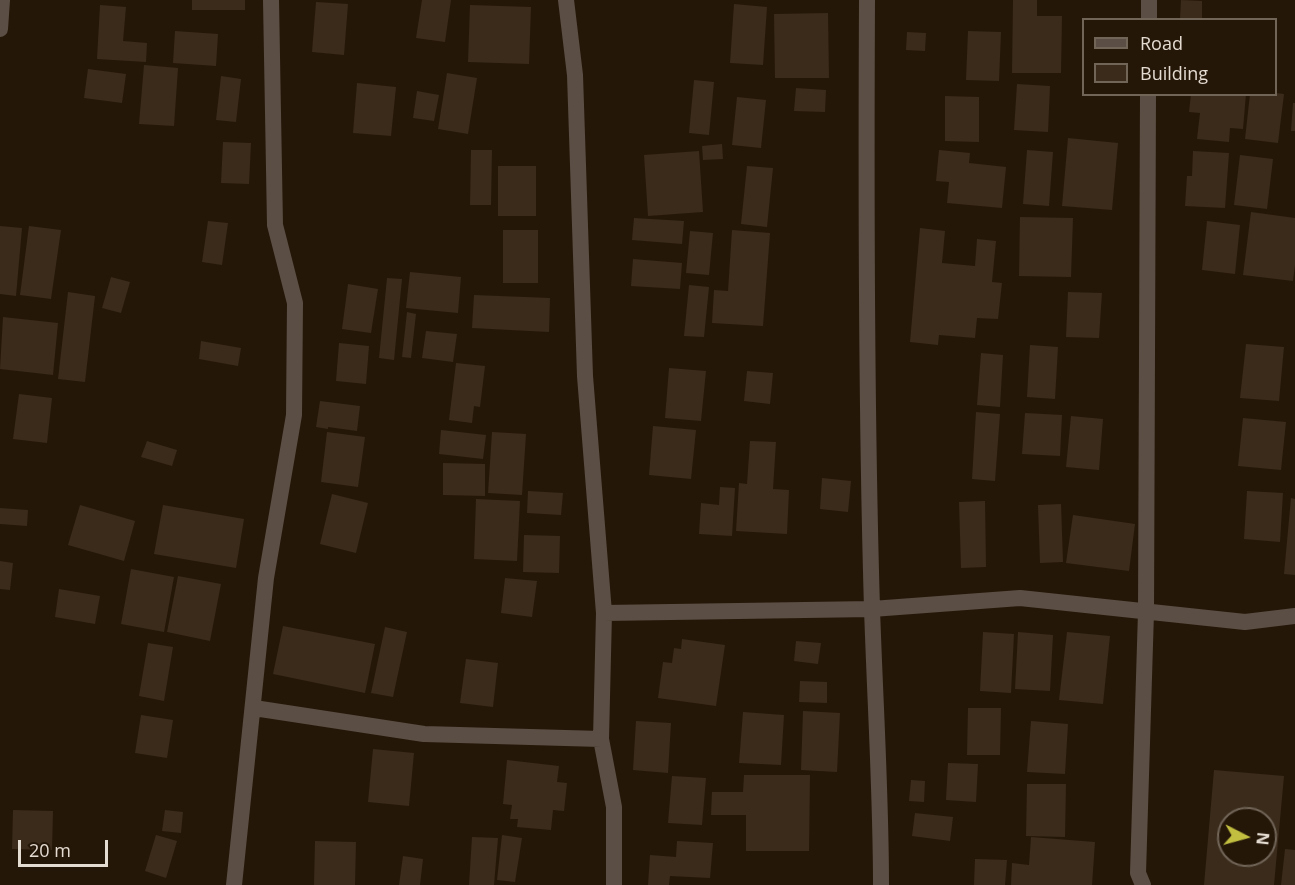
<!DOCTYPE html>
<html>
<head>
<meta charset="utf-8">
<style>
	body { margin:0 }
	#map { position:relative; width:1295px; height:885px; overflow:hidden; background:#251708; font-family:"Open Sans",sans-serif }
	canvas { display:block }
	.legend { position:absolute; left:1082px; top:18px; width:195px; height:78px; box-sizing:border-box; background:#251708; border:2px solid #716558; margin:0; padding:8px 10px; list-style:none; font-size:18px; color:#e4dbd1 }
	.legend li { display:flex; align-items:center; gap:12px; height:30px }
	.legend b { width:30px; border:2px solid #716558 }
	.north { position:absolute; left:1217px; top:807px; width:60px; height:60px; box-sizing:border-box; background:#251708; border:2px solid #716558; border-radius:50%; rotate:96deg; font-size:16px; font-weight:700; line-height:24px; text-align:center; color:#e4dbd1 }
	.north::after { content:''; display:block; margin:auto; width:21px; height:27px; background:#c1be40; clip-path:polygon(50% 0,100% 100%,50% 72%,0 100%) }
	.scale { position:absolute; left:18px; top:840px; width:90px; height:27px; box-sizing:border-box; border:3px solid #e4dbd1; border-top:0; padding-left:8px; font-size:18px; line-height:21px; white-space:nowrap; color:#e4dbd1; -webkit-text-stroke:4px #251708; paint-order:stroke }
</style>
</head>
<body>
<div id="map">
<canvas width="1295" height="885"></canvas>
<ul class="legend">
<li><b style="height:8px;background:#5b4e44"></b>Road</li>
<li><b style="height:16px;background:#3a2b1b"></b>Building</li>
</ul>
<div class="north">N</div>
<div class="scale">20 m</div>
</div>
<script>
const context = document.querySelector('canvas').getContext('2d');
context.lineJoin = 'round';
function paint(path, color) { context.fillStyle = color; context.fill(path, 'evenodd'); }
function stroke(path, color, width, dash) { context.strokeStyle = color; context.lineWidth = width; context.lineCap = dash ? 'butt' : 'round'; context.setLineDash(dash || []); context.stroke(path); }
const building = new Path2D(`
	M192,0H245V10H192Z
	M422,0H451L445,42L416,38Z
	M1013,0H1037V16H1062L1061,73H1012Z
	M1181,0L1202,1V20H1180Z
	M316,2L348,4L344,55L312,52Z
	M734,4L767,7L763,65L730,63Z
	M100,5L126,7L123,41L147,43L146,62L97,59Z
	M470,5L531,7L529,64L468,62Z
	M828,13L829,78H775L774,14Z
	M175,31L218,34L216,66L173,63Z
	M968,31L1001,32L999,81L966,80Z
	M907,32L926,33L925,51L906,50Z
	M144,65L178,68L174,126L139,124Z
	M88,69L126,74L122,103L84,98Z
	M447,73L477,78L468,134L438,129Z
	M221,76L241,79L236,122L216,120Z
	M694,80L714,82L709,135L689,133Z
	M357,83L396,87L391,136L353,133Z
	M1017,84L1050,86L1048,132L1014,130Z
	M796,88L826,90L825,112L794,111Z
	M417,91L439,95L434,121L413,118Z
	M1276,93L1284,94L1278,143L1245,139L1250,94Z
	M1191,94H1246L1243,129L1230,128L1229,142L1197,139L1200,113L1189,112Z
	M945,96L979,97V142L945,141Z
	M737,97L766,100L761,148L732,145Z
	M1293,103H1295V131H1291Z
	M1068,138L1118,143L1112,210L1062,206Z
	M223,142L251,143L249,184L221,183Z
	M722,144L723,159L703,160L702,146Z
	M471,150H492L491,205H470Z
	M939,150L970,153L969,163L1006,167L1002,208L947,203L949,182L936,181Z
	M1027,150L1053,152L1049,206L1023,204Z
	M699,151L703,212L648,216L644,155Z
	M1193,151L1229,153L1225,208L1185,206L1187,176H1192Z
	M1240,155L1273,159L1267,209L1234,205Z
	M498,166H536V216H498Z
	M747,166L773,168L767,227L741,224Z
	M1251,212L1295,218V265L1293,281L1243,275Z
	M1020,217L1073,218L1071,277L1019,276Z
	M634,218L684,221L682,244L632,240Z
	M208,221L228,223L222,265L202,262Z
	M1207,221L1240,225L1235,274L1202,270Z
	M0,226L22,228L16,296L0,294Z
	M29,226L61,230L51,299L20,295Z
	M920,228L945,231L942,263L975,266L977,239L996,241L992,282L1002,283L998,319L977,318L975,338L939,335L938,345L910,342Z
	M503,230H538V283H503Z
	M732,230L770,233L763,326L712,323L714,290L728,291Z
	M690,231L713,233L709,275L686,273Z
	M633,259L682,263L680,289L631,286Z
	M410,272L461,277L458,313L406,308Z
	M111,277L130,282L121,313L102,308Z
	M387,278L402,279L394,360L379,358Z
	M348,284L378,289L371,333L342,329Z
	M689,285L709,287L704,337L684,336Z
	M68,292L95,296L85,382L58,379Z
	M1068,292L1102,293L1099,338L1066,337Z
	M474,295L550,298L549,332L472,328Z
	M407,312L416,314L411,358L402,357Z
	M3,317L58,323L53,375L0,369Z
	M426,331L457,334L453,362L422,358Z
	M201,341L241,348L238,366L199,359Z
	M339,343L369,346L366,384L336,381Z
	M1246,344L1284,347L1279,401L1240,398Z
	M1030,345L1058,347L1055,399L1027,397Z
	M981,353L1003,355L1000,407L977,405Z
	M456,363L485,366L480,407L474,406L472,423L449,420Z
	M669,368L706,371L701,421L665,418Z
	M747,371L773,373L770,404L744,401Z
	M19,394L52,398L47,443L13,439Z
	M320,401L360,406L357,431L328,427V429L316,427Z
	M976,412L1000,414L995,481L972,479Z
	M1025,413L1062,415L1060,456L1022,454Z
	M1071,416L1103,419L1099,470L1066,467Z
	M1243,418L1286,422L1281,470L1238,466Z
	M653,426L696,430L691,479L649,475Z
	M441,430L486,435L483,459L439,454Z
	M327,432L365,437L358,487L321,482Z
	M492,432L526,434L522,495L488,493Z
	M147,441L177,450L172,466L141,457Z
	M750,441L776,442L773,489L789,490L787,534L736,531L739,483L747,484Z
	M443,463L485,464V496L443,495Z
	M822,478L851,481L848,512L820,509Z
	M720,487L735,488L732,536L699,534L701,503L719,505Z
	M528,491L563,493L561,515L527,513Z
	M1247,491L1283,493L1280,542L1244,539Z
	M332,494L368,503L356,553L320,544Z
	M1291,498L1295,499V575L1284,574Z
	M476,499L520,501L517,561L474,559Z
	M985,501L986,567L961,568L959,502Z
	M1061,504L1063,562L1040,563L1038,505Z
	M80,505L135,521L124,561L68,545Z
	M163,505L244,519L236,568L154,554Z
	M0,508L28,510L27,526L0,524Z
	M1073,515L1135,524L1129,571L1066,563Z
	M524,535L560,536L559,573L523,572Z
	M0,561L13,563L10,590L0,589Z
	M131,569L174,577L164,632L121,624Z
	M178,576L221,584L210,641L167,632Z
	M505,578L537,581L532,617L501,613Z
	M59,589L100,596L95,624L55,617Z
	M283,626L375,644L365,693L273,674Z
	M385,627L407,632L393,697L371,693Z
	M983,632L1014,634L1011,693L980,691Z
	M1018,632L1053,635L1050,691L1015,689Z
	M1067,632L1110,636L1103,704L1059,700Z
	M682,639L725,645L716,706L658,698L663,662L672,663L674,648L681,649Z
	M796,641L821,643L818,664L794,661Z
	M148,643L173,647L164,701L139,696Z
	M466,659L498,663L493,707L460,703Z
	M800,681L827,682V703L799,702Z
	M968,708H1001L1000,755H967Z
	M803,711L840,713L837,772L801,770Z
	M743,712L784,715L781,765L739,763Z
	M141,715L173,720L167,758L135,753Z
	M636,721L671,723L668,773L633,770Z
	M1031,721L1068,724L1065,774L1027,772Z
	M373,749L414,753L409,806L368,802Z
	M507,760L559,766L557,782L567,783L564,811L553,810L551,830L517,827L518,819H510L512,805L503,804Z
	M948,763L978,764L976,802L946,800Z
	M1214,770L1284,776L1274,885H1204ZM1229,819H1265V855H1229Z
	M744,775H810L809,851H746V815H711L712,792H743Z
	M672,776L706,778L702,825L668,823Z
	M911,780L925,781L924,802L909,801Z
	M1027,784H1066L1065,837L1026,836Z
	M13,810L53,811L52,850L12,849Z
	M165,810L183,812L181,833L162,831Z
	M915,813L953,817L950,841L912,836Z
	M156,835L177,841L166,878L145,871Z
	M502,835L522,838L515,882L497,880Z
	M472,837L498,838L494,885H469Z
	M1031,837L1095,842L1092,885H1011L1012,863L1029,865Z
	M315,841L356,842L355,885H314Z
	M677,841L713,843L710,878L670,876L669,885H648L650,855L676,857Z
	M1285,849L1295,850V885H1281Z
	M403,856L423,859L420,885H399Z
	M975,859L1007,860L1005,885H974Z`);
const minor = new Path2D(`
	M566,0L575,75L585,376L604,613L601,739L614,807V885
	M867,0C866,203 866,405 872,608C875,701 881,793 881,885
	M1149,20V0
	M0,29L2,0
	M604,613L872,609L1020,598L1245,622L1295,616
	M254,708L424,734L601,739
	M234,885L266,578L294,415L295,303L275,225L271,0
	M1143,885L1138,873L1146,612L1148,94`);
paint(building, '#3a2b1b');
stroke(minor, '#5b4e44', 16);
</script>
</body>
</html>
